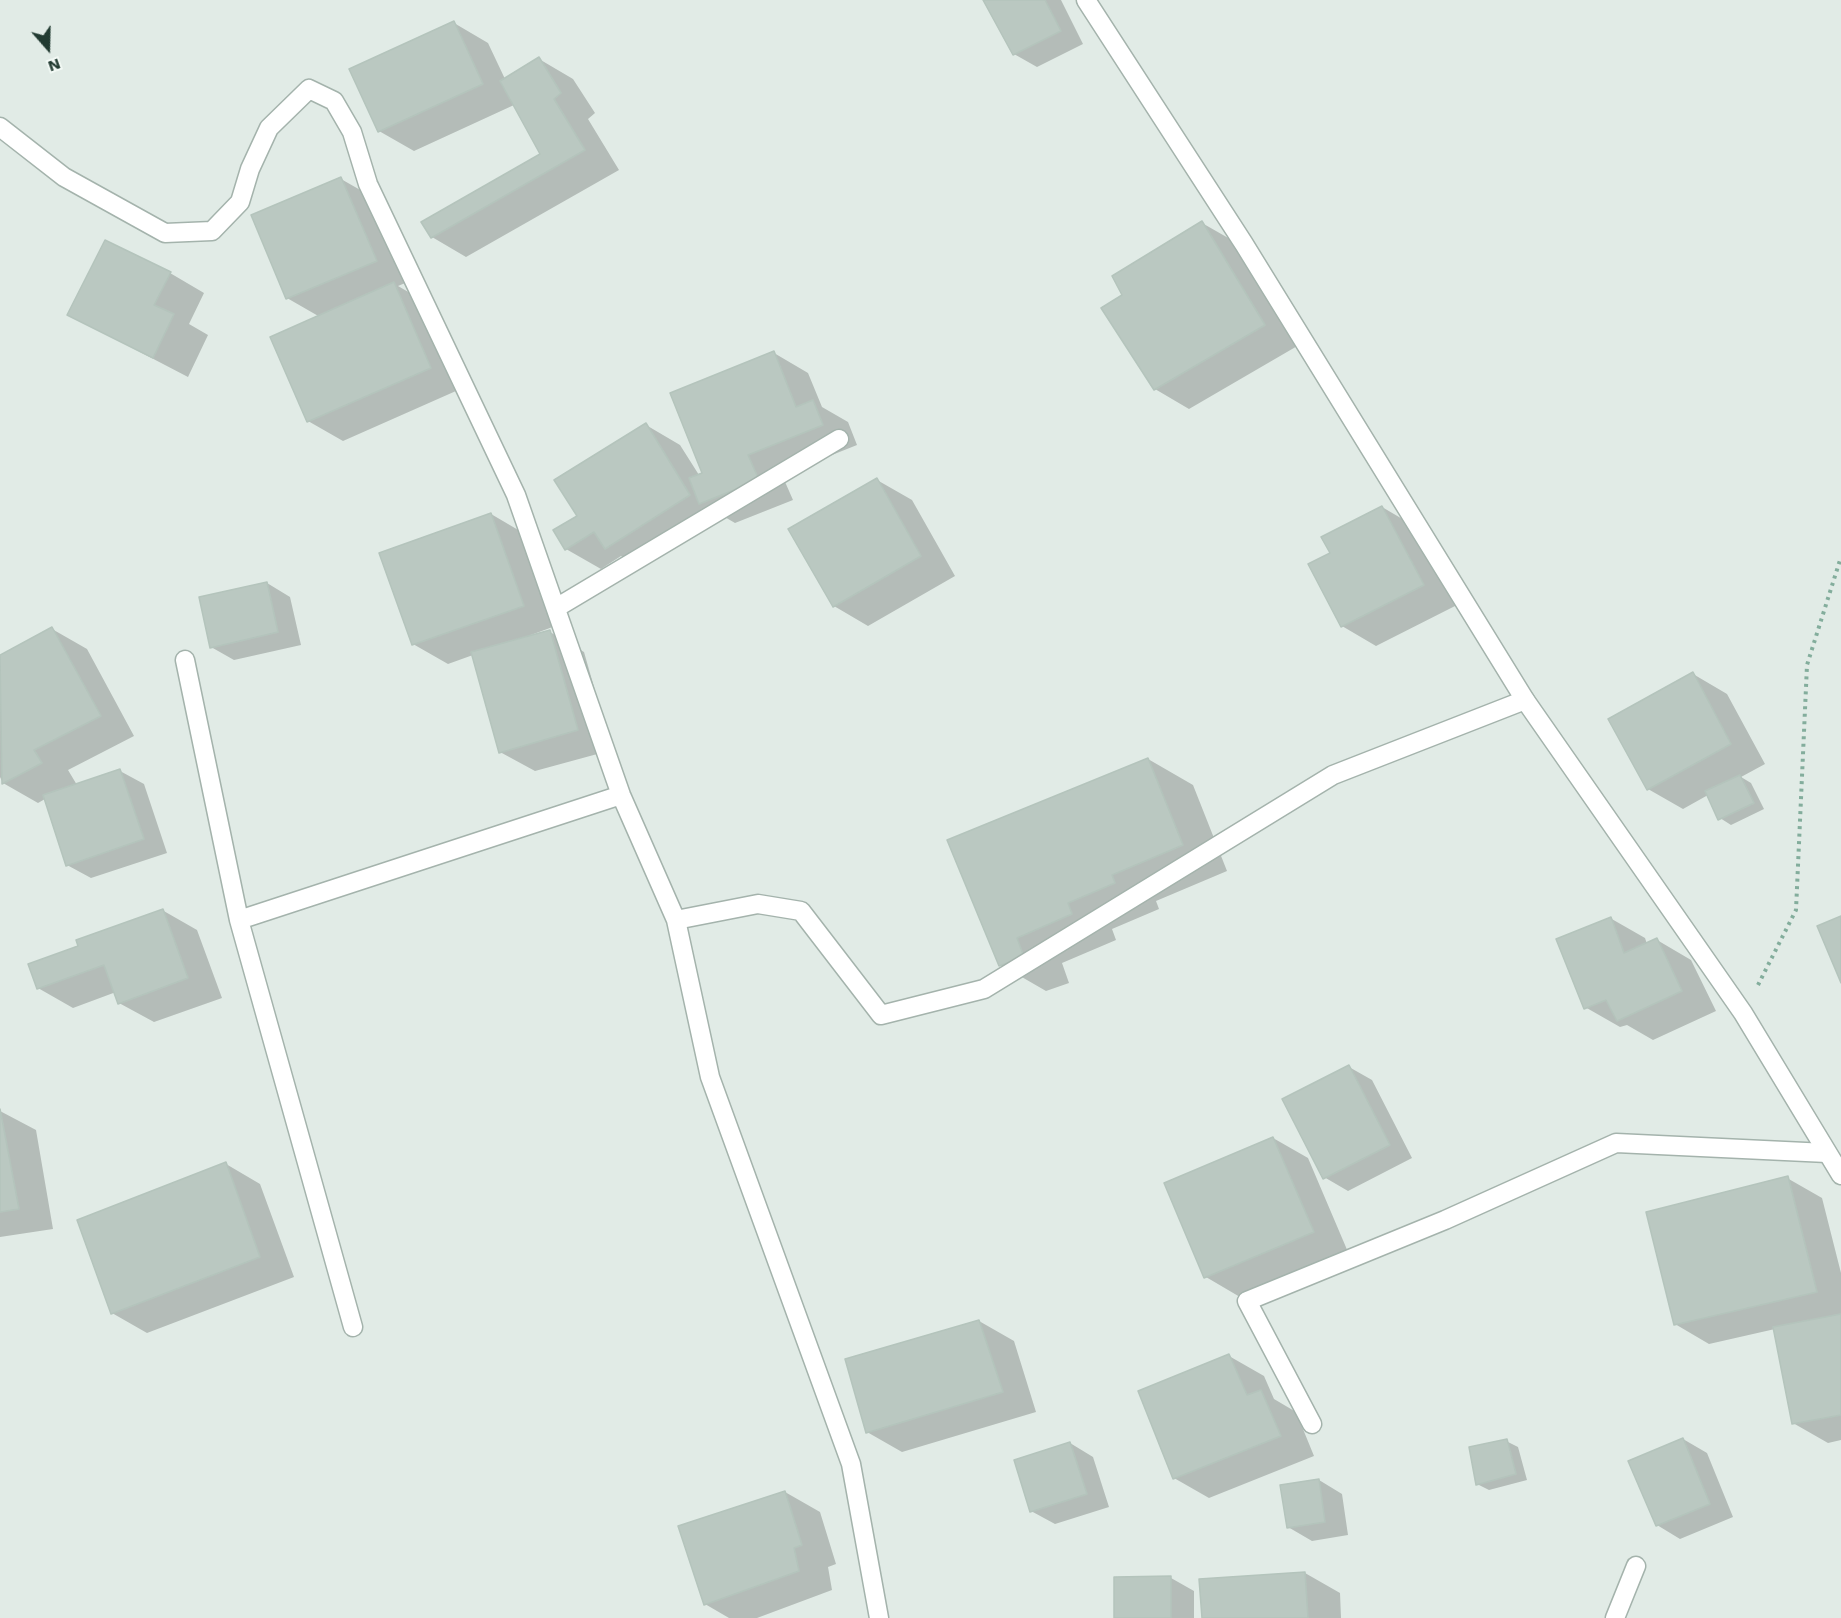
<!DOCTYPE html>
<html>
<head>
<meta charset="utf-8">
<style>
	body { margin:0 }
	#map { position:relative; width:1841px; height:1618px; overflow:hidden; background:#e1ebe6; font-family:"Work Sans",sans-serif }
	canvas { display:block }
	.north { position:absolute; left:18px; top:18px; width:60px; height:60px; -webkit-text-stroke:4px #f1f8f4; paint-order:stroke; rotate:160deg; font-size:16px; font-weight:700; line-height:24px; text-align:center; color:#223b32 }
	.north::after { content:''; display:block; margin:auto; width:21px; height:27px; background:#223b32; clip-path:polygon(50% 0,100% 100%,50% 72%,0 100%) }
</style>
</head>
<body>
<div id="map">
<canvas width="1841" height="1618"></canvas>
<div class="north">N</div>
</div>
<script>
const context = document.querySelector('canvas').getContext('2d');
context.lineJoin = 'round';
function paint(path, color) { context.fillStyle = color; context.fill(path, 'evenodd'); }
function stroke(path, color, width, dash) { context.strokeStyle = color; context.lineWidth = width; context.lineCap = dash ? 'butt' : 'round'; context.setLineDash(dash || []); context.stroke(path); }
const shadow = new Path2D(`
	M985,0H1061L1083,44L1037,67L1014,54Z
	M454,23L488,43L505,79L539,59L573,79L595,113L588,119L619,170L466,257L432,237L542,155L514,105L414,151L379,131Z
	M341,179L376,199L410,281L398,286L429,304L465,387L343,441L308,421L320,317L287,298Z
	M1202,223L1237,243L1299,345L1189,409L1155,389L1124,295Z
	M170,273L204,293L189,324L208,335L188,377L69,315Z
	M774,353L808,373L822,407L848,422L857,445L782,475L793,500L735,523L723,516L640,567L621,556L601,569L566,549L579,516L646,425L680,445L699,475L704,473Z
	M877,480L912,500L955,576L868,626L834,606Z
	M1382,507L1416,527L1457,605L1376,646L1342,626L1332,554Z
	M491,514L525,534L558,625L531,635V637L550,632L584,652L612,750L535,771L500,752L473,655L448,664L413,644Z
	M267,583L290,597L301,645L234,660L211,647Z
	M52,629L87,649L134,736L68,770L77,785L120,771L144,784L167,853L91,878L67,865L45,799L38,803L3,783L0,777V657Z
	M1693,674L1727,694L1765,764L1741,777L1751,783L1764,809L1731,825L1720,818L1708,795L1683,809L1648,789Z
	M1148,759L1193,785L1227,871L1156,901L1159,909L1112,929L1116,940L1062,963L1069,983L1046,991L1001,965L949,841Z
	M162,910L197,930L222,998L154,1022L119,1003L116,992L73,1008L38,988L80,947Z
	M1610,918L1645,938L1647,944L1657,940L1691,960L1716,1011L1653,1040L1627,1025L1620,1027L1585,1007Z
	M1349,1067L1372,1080L1412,1158L1348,1191L1324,1177Z
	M0,1111L36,1130L53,1229L0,1237Z
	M1273,1138L1308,1158L1348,1252L1240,1297L1206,1277Z
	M226,1164L260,1184L294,1277L147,1333L112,1313Z
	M1787,1178L1822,1198L1841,1273V1440L1828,1443L1793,1423L1775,1329L1709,1344L1675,1324Z
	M979,1321L1014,1341L1036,1412L902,1452L867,1432Z
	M1229,1356L1264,1376L1274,1399L1296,1412L1314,1456L1209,1498L1174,1478Z
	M1683,1439L1707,1453L1733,1517L1680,1539L1657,1525Z
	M1506,1441L1518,1447L1527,1480L1489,1490L1477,1484Z
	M1070,1443L1093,1457L1109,1507L1055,1524L1031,1511Z
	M1319,1480L1342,1494L1348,1535L1312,1541L1288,1527Z
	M785,1492L820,1512L836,1564L828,1567L832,1590L757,1618H729L705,1604Z
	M1305,1573L1340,1593L1341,1618H1204Z
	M1116,1578H1171L1194,1591V1618H1116Z`);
const building = new Path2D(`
	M983,0H1045L1061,31L1013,55Z
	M454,21L483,84L378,132L349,69Z
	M539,57L561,93L554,99L585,150L431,238L421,222L540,154L500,81Z
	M341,177L377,261L286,299L251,215Z
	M1202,221L1265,325L1154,390L1101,308L1122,295L1112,276Z
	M105,240L171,272L154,305L174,314L153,358L67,315Z
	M394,282L431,368L307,422L270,337Z
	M774,351L796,407L813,400L823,425L748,455L759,480L699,504L689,478L702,473L670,393Z
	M646,423L690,495L605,549L594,532L565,550L553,530L577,516L554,480Z
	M877,478L921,556L833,607L788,529Z
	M1382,506L1424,585L1341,627L1308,564L1330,553L1321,537Z
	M491,513L524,606L412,645L379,553Z
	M267,582L278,632L210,648L199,597Z
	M52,627L101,716L34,750L42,763L2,784L0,655Z
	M550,630L578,730L499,753L471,652Z
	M1693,672L1731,744L1647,790L1608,719Z
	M1148,758L1183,845L1112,875L1115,883L1068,903L1072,914L1017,938L1024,957L999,966L947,840Z
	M120,769L144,839L66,866L43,795Z
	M1740,775L1754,803L1718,820L1705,791Z
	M163,909L188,978L118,1004L104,965L37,989L28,964L78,946L76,940Z
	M1841,916V983L1817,926Z
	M1611,917L1624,953L1657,938L1682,991L1617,1021L1606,1000L1584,1009L1556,939Z
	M1349,1065L1390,1145L1323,1179L1282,1099Z
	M0,1109L19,1209L0,1212Z
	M1273,1137L1314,1232L1204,1278L1164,1183Z
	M226,1162L260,1257L111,1314L77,1220Z
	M1788,1176L1817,1292L1674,1325L1646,1212Z
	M1841,1314V1415L1792,1424L1773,1327Z
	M979,1320L1003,1392L866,1433L845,1359Z
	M1229,1354L1247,1395L1261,1390L1281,1436L1173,1479L1138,1391Z
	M1683,1438L1710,1504L1656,1526L1628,1461Z
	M1507,1439L1516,1474L1476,1485L1469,1447Z
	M1070,1442L1087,1494L1030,1512L1014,1460Z
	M1319,1479L1325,1522L1287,1528L1280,1485Z
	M785,1491L802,1545L794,1548L799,1571L704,1605L678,1526Z
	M1305,1572L1308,1618H1202L1199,1579Z
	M1171,1576V1618H1114V1577Z`);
const path = new Path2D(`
	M1758,985L1796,910L1807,665L1841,557`);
const minor = new Path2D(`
	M0,127L64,177L165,233L212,231L240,202L250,169L269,128L309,89L334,101L352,132L368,184L516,495L621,795L676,920L710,1077L851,1464L879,1618
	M556,608L839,439
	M185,660L239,920L353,1327
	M239,920L621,795
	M676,920L758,904L801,911L881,1015L984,989L1333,775L1525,700
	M1312,1424L1247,1301L1445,1220L1616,1143L1827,1153
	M1615,1618L1636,1566`);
const tertiary = new Path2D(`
	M1086,0L1244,244L1525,700L1743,1013L1841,1175`);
paint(shadow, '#0003');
paint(building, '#bac8c1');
stroke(building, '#b4c4bc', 1.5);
stroke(minor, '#a4b3ac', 21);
stroke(tertiary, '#a4b3ac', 21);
stroke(path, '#83ad9c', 4, [3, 4.5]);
stroke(minor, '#fff', 18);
stroke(tertiary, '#fff', 18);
</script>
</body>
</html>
